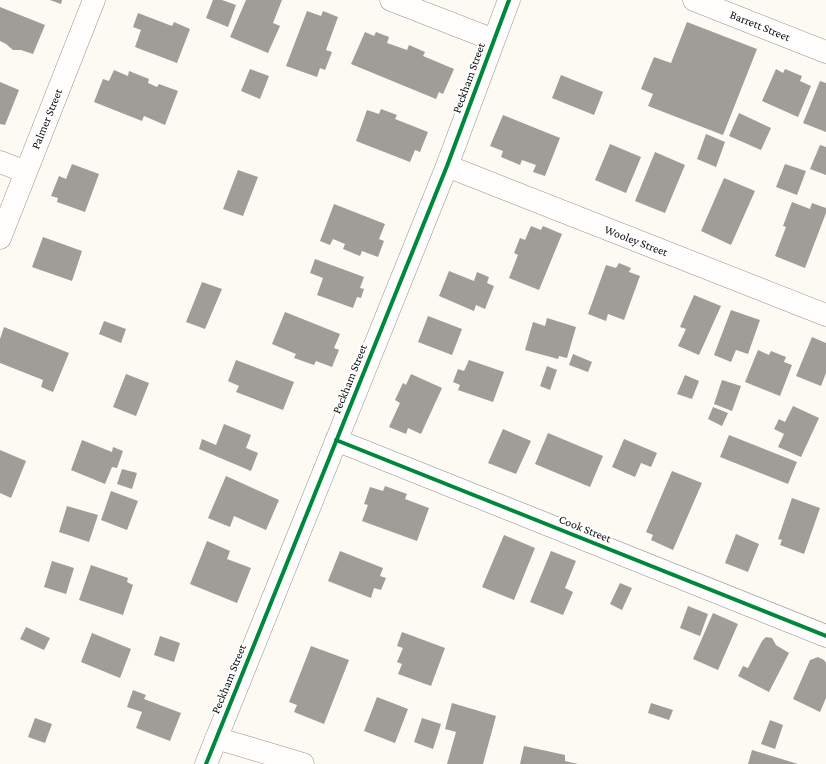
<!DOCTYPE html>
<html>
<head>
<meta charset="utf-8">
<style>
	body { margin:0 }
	canvas { display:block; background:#fcfaf2 }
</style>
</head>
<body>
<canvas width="826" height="764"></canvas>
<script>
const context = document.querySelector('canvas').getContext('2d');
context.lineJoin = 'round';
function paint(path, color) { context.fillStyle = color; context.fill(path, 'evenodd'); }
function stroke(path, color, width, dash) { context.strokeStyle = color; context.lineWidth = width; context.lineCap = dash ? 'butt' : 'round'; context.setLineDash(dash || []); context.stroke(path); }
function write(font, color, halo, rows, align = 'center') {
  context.font = font + ' "Crimson Pro",serif'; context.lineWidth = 4; context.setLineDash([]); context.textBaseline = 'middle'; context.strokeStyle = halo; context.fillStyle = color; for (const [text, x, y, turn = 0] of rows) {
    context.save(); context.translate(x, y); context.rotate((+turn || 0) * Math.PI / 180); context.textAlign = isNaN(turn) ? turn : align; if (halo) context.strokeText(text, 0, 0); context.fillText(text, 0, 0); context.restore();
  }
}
const building = new Path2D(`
	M50,0H62L61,4Z
	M213,0H222L236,5L228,27L206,18Z
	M246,0H282L273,23L280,26L268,53L230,37Z
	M0,7L45,25L33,54L21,50H13L6,44L0,41Z
	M307,11L321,16L323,11L338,17L326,50L332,52L325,70L320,68L317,77L286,66Z
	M138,13L172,26L174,22L190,29L177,63L135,47L141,30L133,27Z
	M687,22L757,49L723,135L648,106L653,94L641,89L654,57L671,63Z
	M365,32L374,36L376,32L389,37L387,43L407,50L409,45L425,52L423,56L454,69L443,94L439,92L436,99L351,64Z
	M250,69L269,76L260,99L241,91Z
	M776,69L783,73L785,69L802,76L800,81L811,86L798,117L762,101Z
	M114,70L128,76L129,71L149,79L148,83L157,87L159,84L178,91L165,125L144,116L142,121L94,102L103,79L109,81Z
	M561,75L603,92L594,115L552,98Z
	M820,81L826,83V132L803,123Z
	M0,82L19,90L5,125L0,124Z
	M381,109L397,115L395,119L428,132L420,152L415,150L410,162L356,141L367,110L379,114Z
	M739,113L771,128L761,150L729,136Z
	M503,115L560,138L545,176L533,172L536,165L522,160L520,165L501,157L503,151L490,146Z
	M706,134L725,142L716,167L697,159Z
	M610,144L641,157L626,193L595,180Z
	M820,145L826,147V175L810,169Z
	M655,152L685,165L665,213L635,201Z
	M72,164L99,174L85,212L57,202L58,198L51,196L59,176L66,179Z
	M785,164L806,171L797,195L776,187Z
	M238,170L258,177L243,216L223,209Z
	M724,178L755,191L731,245L701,231Z
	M792,202L810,209L812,203L826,208V213L805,268L775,256L786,227L783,226Z
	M334,204L385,224L379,239L384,241L378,257L362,251L360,256L343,249L345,244L333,239L330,245L320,241Z
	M531,226L541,230L543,226L562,234L539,290L509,278L518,255L514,253L520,238L525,240Z
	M43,237L82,251L72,281L32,267Z
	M315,259L364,277L360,288L364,289L361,298L357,297L353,308L317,295L323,278L310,273Z
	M619,263L631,268L629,272L640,276L624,320L608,314L606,321L588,314L606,265L616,268Z
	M449,271L474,281L477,272L489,277L487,283L494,286L485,309L476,305L474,311L439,296Z
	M202,282L222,289L205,329L186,322Z
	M694,295L721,306L699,355L678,346L686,329L680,327Z
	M731,310L760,320L748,354L736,350L731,362L714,355Z
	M285,312L340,334L334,348L339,350L332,367L316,361L314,365L294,358L296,354L272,344Z
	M428,316L462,329L452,355L418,342Z
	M547,318L576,327L567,358L559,356L558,359L525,350L533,322L545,326Z
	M104,321L126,329L121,343L99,334Z
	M4,327L69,353L53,392L41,387L43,380L0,363V339Z
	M812,337L826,343V373L821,386L796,376Z
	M758,350L769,355L771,351L786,357L784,362L792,365L780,396L745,382Z
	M573,354L592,362L588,372L569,365Z
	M236,360L294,382L283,410L236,392L239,386L228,381Z
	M469,360L504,372L493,402L458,390L460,385L453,382L458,369L464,371Z
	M547,366L557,370L550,390L540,386Z
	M126,374L149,383L136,416L113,407Z
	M411,374L442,388L421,434L408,428L406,434L389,427L400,403L395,400L403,383L406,385Z
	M685,375L699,381L692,399L677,394Z
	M722,380L741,386L732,411L714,404Z
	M793,406L819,418L801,457L778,447L784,434L774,429L779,419L785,422Z
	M713,407L728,413L722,426L708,419Z
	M224,424L251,435L246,448L258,453L251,471L199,449L202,439L216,445Z
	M503,429L531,441L516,474L488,463Z
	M548,433L603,456L590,487L535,464Z
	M729,435L797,462L788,484L720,457Z
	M624,439L657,453L651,467L641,463L635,477L612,467Z
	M82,440L112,452L113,447L123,451L117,468L112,467L105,484L71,470Z
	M0,450L26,461L11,498L0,493Z
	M122,469L137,473L132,489L117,484Z
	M672,471L702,483L673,550L651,540L653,535L646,532Z
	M226,476L279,500L266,530L234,516L230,527L208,518Z
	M385,486L407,494L405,499L429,508L417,541L362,521L368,505L364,504L370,487L383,491Z
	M111,491L138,501L127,530L101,520Z
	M792,498L820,508L804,554L780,545L782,540L778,539Z
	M67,506L98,515L89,542L59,532Z
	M736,534L759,544L748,572L725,563Z
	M504,535L535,548L514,600L482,587Z
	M207,541L230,551L227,559L251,568L237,603L190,584Z
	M340,551L383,568L380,576L386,578L381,590L374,588L371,598L328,581Z
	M551,551L576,561L565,588L573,592L563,615L530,602Z
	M52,561L74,568L66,594L44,587Z
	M91,565L128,578L127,582L133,585L123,615L79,600Z
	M620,583L632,588L622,610L610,604Z
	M688,606L708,614L700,636L680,628Z
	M713,613L738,624L718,670L693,659Z
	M26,627L50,638L44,650L20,639Z
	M402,632L445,648L431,686L398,674L402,664L397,662L403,648L397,646Z
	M92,633L131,649L120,678L81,662Z
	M160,636L180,643L174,662L154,655Z
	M766,637L772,638L776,645L789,653L769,692L738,676L743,666L748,668L762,641Z
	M311,646L349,660L324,724L294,712L297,705L289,702Z
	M818,657L824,660L826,663V698L820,712L793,699L810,660Z
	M133,690L146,695L144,699L181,713L170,741L136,728L142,712L127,707Z
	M377,697L408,709L395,743L364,731Z
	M452,703L496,716L483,764H447L456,732L445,729Z
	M651,703L673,710L669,720L648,713Z
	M35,718L52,724L45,743L28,737Z
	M422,718L441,724L433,749L414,742Z
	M770,720L783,725L775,749L761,744Z
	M524,746L565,755V761L578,764H520Z
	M752,750L798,764H748Z`);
const street = new Path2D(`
	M391,0L494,40
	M694,0L826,52
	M0,162L26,172
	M447,166L826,315
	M0,238L94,0
	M336,440L826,636
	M216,738L303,764
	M206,764L447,166L509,0`);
const cycleway = new Path2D(`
	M336,440L826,636
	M206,764L447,166L509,0`);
const streetNames = [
	["Barrett Street",760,26,22],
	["Peckham Street",469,78,-70],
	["Palmer Street",47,119,-68],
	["Wooley Street",636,241,21],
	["Peckham Street",350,379,-68],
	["Cook Street",585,529,22],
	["Peckham Street",229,679,-68]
];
paint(building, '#9f9d98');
stroke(street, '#959491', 23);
stroke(street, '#fffefd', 22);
stroke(cycleway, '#00873e', 4);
write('12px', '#0e0e0e', '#fff', streetNames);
</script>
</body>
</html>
